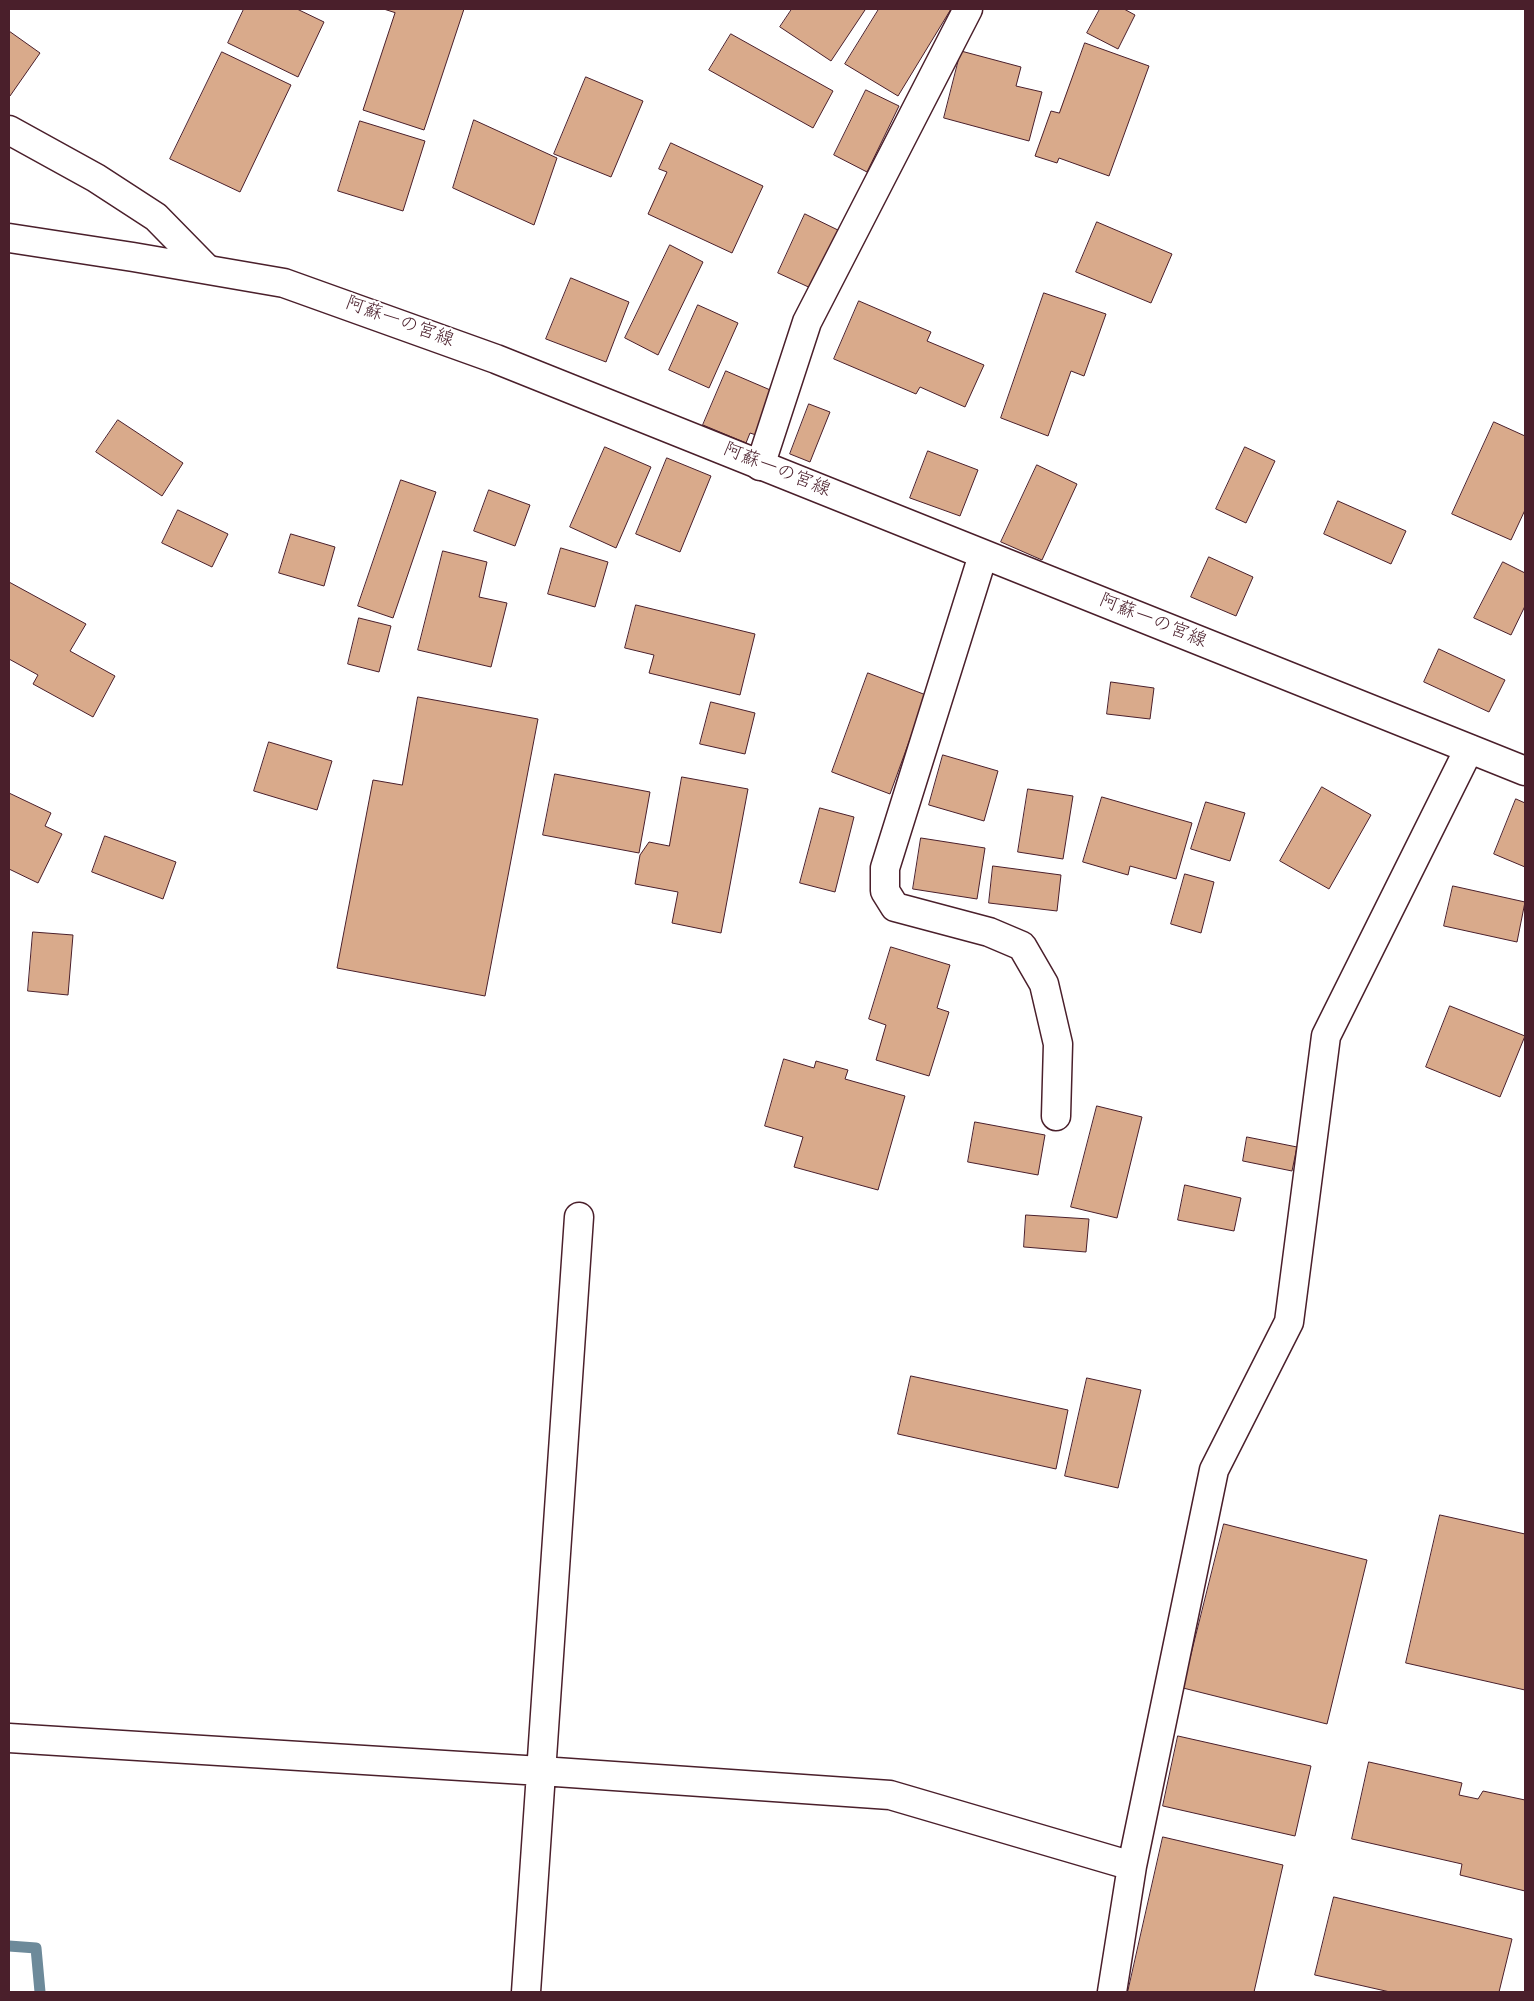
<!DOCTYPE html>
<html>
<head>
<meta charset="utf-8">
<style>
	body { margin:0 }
	#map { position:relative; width:1534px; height:2001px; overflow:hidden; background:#fff; font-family:Dekko,sans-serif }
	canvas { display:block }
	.frame { position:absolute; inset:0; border:10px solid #4a1f2b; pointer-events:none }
</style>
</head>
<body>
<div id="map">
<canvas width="1534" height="2001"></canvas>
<div class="frame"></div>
</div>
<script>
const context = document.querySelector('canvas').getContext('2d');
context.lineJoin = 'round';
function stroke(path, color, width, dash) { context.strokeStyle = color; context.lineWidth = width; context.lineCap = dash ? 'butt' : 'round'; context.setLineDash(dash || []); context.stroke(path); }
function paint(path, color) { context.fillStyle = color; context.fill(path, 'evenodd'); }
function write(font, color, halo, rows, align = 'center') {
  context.font = font + ' Dekko,"Klee One",sans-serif'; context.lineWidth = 4; context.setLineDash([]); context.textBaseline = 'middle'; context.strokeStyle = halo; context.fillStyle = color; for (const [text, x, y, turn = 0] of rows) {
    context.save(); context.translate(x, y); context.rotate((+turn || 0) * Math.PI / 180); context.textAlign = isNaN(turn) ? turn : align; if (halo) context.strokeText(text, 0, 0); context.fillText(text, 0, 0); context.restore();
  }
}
const stream = new Path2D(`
	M9,1946L36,1948L40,1992`);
const building = new Path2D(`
	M244,9H297L324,22L298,77L228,43Z
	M384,9H464L424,130L363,110L395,13Z
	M792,9H863L865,10L831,61L780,27Z
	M879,9H951L898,96L845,64Z
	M1100,9H1124L1135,15L1118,49L1087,33Z
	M9,31L40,53L10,96L9,95Z
	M731,34L833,91L813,128L709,70Z
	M1085,43L1149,66L1109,176L1059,158L1057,163L1035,156L1051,111L1059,113Z
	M961,51L1021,67L1016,86L1042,92L1029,141L944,118Z
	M222,52L291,85L240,192L170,159Z
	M586,77L643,101L611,177L554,154Z
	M866,90L899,106L867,172L834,155Z
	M474,120L557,158L534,225L453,188Z
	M360,121L425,141L403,211L338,191Z
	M671,143L763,186L732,253L648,214L667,172L659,169Z
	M805,214L842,232L815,290L778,273Z
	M1097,222L1172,254L1151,303L1076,272Z
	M670,245L703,262L658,355L625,338Z
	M571,278L629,302L606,362L546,339Z
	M1044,293L1106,314L1084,376L1071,371L1048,436L1001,418Z
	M859,301L931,332L927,341L984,365L965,407L920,387L916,394L834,359Z
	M698,305L738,323L709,388L669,370Z
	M726,371L775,392L756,435L750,433L746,443L703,425Z
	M809,404L830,412L810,462L790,454Z
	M118,420L183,463L162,496L96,452Z
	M1494,422L1525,436V510L1511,540L1452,514Z
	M605,447L651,467L616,548L570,527Z
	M1245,447L1275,461L1246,523L1216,509Z
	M928,451L978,470L960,516L910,498Z
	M667,458L711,476L680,552L636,534Z
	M1037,465L1077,484L1042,560L1001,542Z
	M401,480L436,492L393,618L358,606Z
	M489,490L530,505L515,546L474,531Z
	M1338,501L1406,531L1391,564L1324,534Z
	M178,510L228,534L212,567L162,543Z
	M291,534L335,547L324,586L279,573Z
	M561,548L608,562L595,607L548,594Z
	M443,551L487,562L479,597L507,603L491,667L418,650Z
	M1209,557L1253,577L1236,616L1191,597Z
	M1503,562L1525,573V606L1511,635L1474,618Z
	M9,582L86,624L70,651L115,676L93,717L33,684L38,675L9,659Z
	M636,605L755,634L740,695L649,673L654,655L625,648Z
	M359,618L391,626L379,672L348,664Z
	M1439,649L1505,680L1489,712L1424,682Z
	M868,673L926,695L890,794L832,772Z
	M1111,682L1154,688L1150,719L1107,714Z
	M418,697L538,719L485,996L337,968L373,780L402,785Z
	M711,702L755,713L745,754L700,744Z
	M269,742L332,761L317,810L254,791Z
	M943,755L998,771L984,821L929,805Z
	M555,774L650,792L639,853L543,835Z
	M682,777L748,789L721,933L672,923L678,892L635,884L640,855L649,842L669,846Z
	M1322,787L1371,815L1329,889L1280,861Z
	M1028,789L1073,796L1063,859L1018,852Z
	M9,793L51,813L45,826L62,834L38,883L9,869Z
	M1102,797L1192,823L1176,879L1130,866L1128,875L1083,862Z
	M1516,799L1525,803V867L1494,854Z
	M1206,802L1245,813L1230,861L1191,849Z
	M820,808L854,817L835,892L800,883Z
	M105,836L176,862L163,899L92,872Z
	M921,838L985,848L977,899L913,889Z
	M993,866L1061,875L1057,911L989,903Z
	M1185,874L1214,882L1201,933L1171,924Z
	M1453,886L1525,902L1517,942L1444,926Z
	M33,932L73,935L68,995L28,991Z
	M891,947L950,965L937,1008L949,1012L929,1076L876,1060L886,1025L869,1019Z
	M1450,1006L1525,1036L1500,1097L1426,1067Z
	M784,1059L814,1068L816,1061L848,1070L845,1079L905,1096L878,1190L794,1167L803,1137L765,1126Z
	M1097,1106L1142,1117L1117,1218L1071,1207Z
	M975,1122L1045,1135L1038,1175L968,1162Z
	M1247,1137L1297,1147L1292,1171L1243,1161Z
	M1185,1185L1241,1198L1234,1231L1178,1220Z
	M1026,1215L1089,1219L1086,1252L1024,1247Z
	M911,1376L1068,1410L1056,1469L898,1434Z
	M1087,1378L1141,1390L1118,1488L1065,1476Z
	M1440,1515L1525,1534V1690L1406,1663Z
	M1224,1524L1367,1560L1327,1724L1183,1688Z
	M1178,1736L1311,1766L1295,1836L1163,1806Z
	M1369,1762L1462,1783L1459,1795L1478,1799L1483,1791L1525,1800V1891L1460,1875L1462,1864L1352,1839Z
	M1163,1837L1283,1865L1254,1992H1128Z
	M1334,1897L1512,1939L1499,1992H1390L1315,1975Z`);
const street = new Path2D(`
	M9,130L96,178L156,217L207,269
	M760,466L807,322L968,9
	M983,555L885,868V891L895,907L989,932L1022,946L1044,984L1058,1044L1056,1116
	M9,1738L541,1771L890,1795L1132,1866
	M526,1992L579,1217
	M1112,1992L1132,1866L1214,1470L1289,1322L1326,1036L1469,749`);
const secondary = new Path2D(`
	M9,238L133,257L284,283L496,359L1525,771`);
const streetNames = [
	["阿蘇一の宮線",399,324,20],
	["阿蘇一の宮線",776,472,22],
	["阿蘇一の宮線",1152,623,22]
];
stroke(stream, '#6d8a9a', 11);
paint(building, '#d9aa8b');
stroke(building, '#4a1f2b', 1);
stroke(street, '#4a1f2b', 31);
stroke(secondary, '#4a1f2b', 31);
stroke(street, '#fff', 28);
stroke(secondary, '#fff', 28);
write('19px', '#4a1f2b', '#fff', streetNames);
</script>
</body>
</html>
